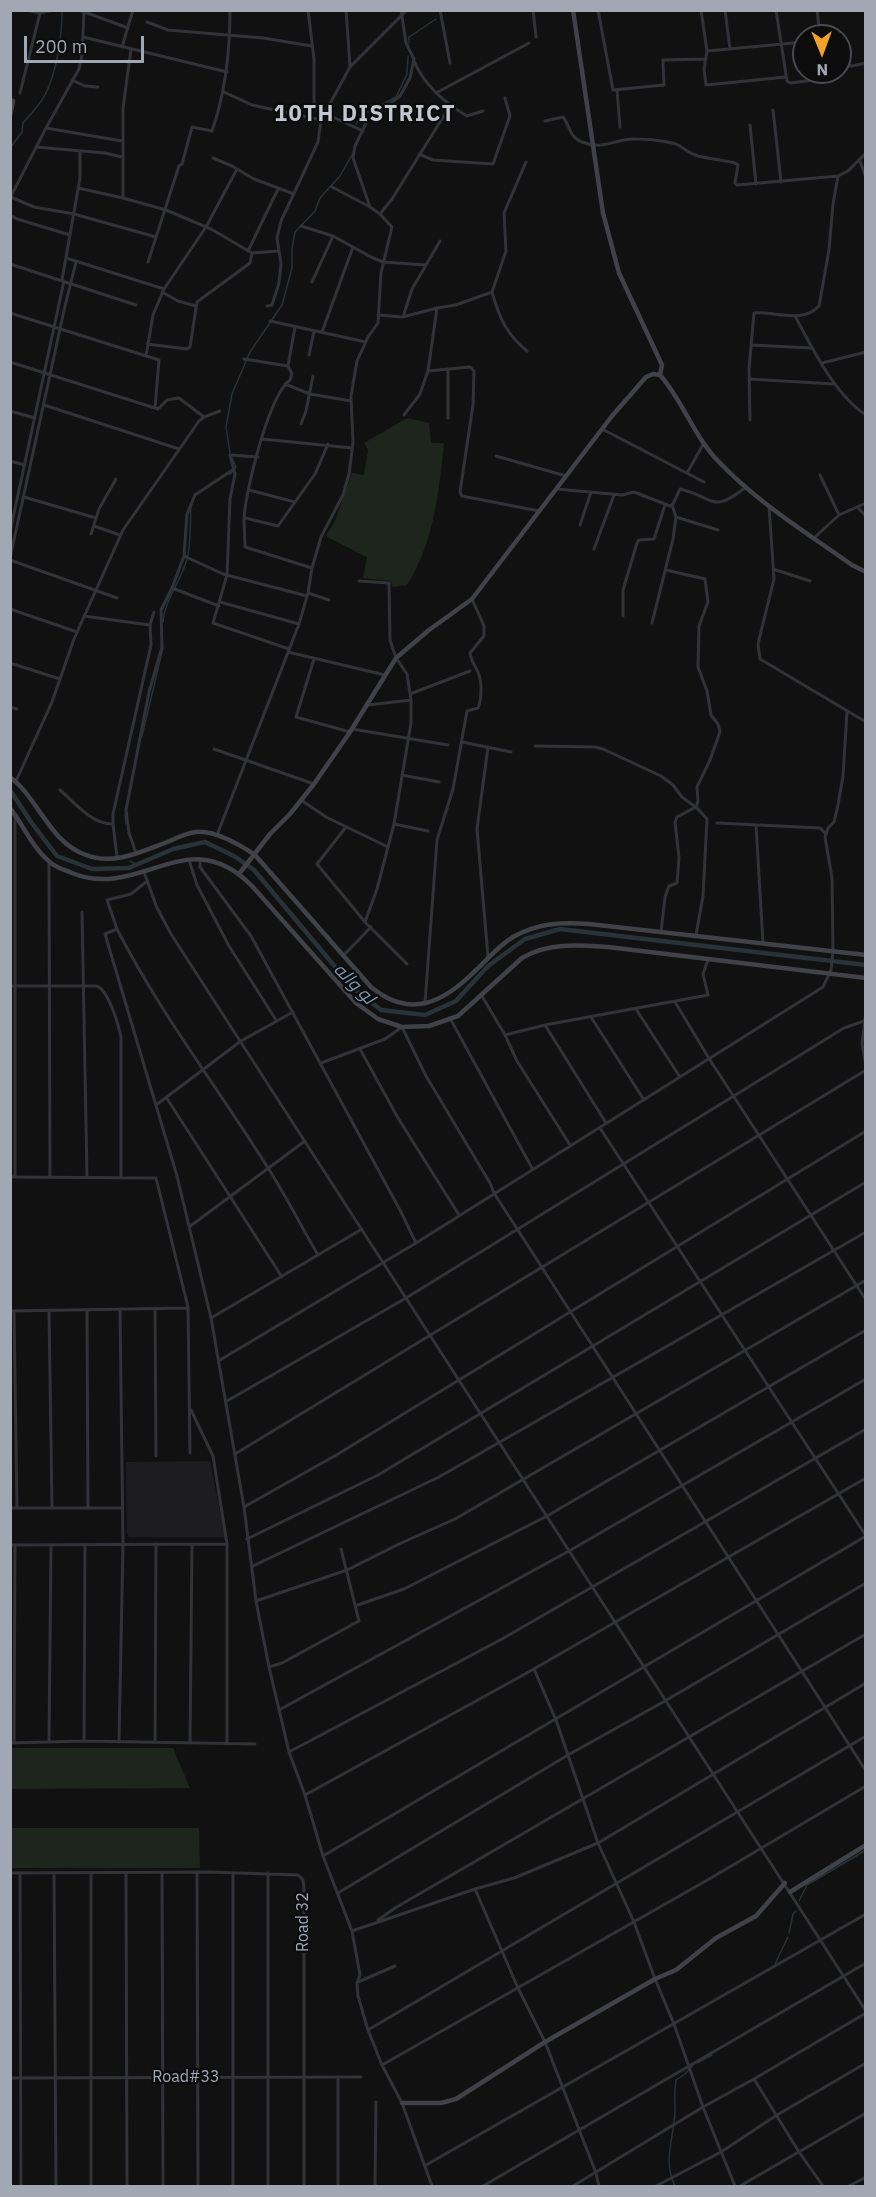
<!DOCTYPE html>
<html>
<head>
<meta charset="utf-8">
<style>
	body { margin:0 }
	#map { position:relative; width:876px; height:2197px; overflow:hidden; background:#111112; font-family:"IBM Plex Sans",sans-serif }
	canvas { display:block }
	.frame { position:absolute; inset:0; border:12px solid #a2a8b3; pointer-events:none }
	.north { position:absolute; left:792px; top:24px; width:60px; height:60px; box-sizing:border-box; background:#0c0c0d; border:2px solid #484a4f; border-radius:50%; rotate:179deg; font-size:16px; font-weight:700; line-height:24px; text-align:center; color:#a2a8b3 }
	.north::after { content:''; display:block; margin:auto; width:21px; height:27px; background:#f1a12a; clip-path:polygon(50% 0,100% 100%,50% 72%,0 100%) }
	.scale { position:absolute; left:24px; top:36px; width:120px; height:27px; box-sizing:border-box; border:3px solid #a2a8b3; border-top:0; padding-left:8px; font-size:18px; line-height:21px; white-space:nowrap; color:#a2a8b3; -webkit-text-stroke:4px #0c0c0d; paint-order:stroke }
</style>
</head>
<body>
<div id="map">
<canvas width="876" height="2197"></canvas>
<div class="frame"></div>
<div class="north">N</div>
<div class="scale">200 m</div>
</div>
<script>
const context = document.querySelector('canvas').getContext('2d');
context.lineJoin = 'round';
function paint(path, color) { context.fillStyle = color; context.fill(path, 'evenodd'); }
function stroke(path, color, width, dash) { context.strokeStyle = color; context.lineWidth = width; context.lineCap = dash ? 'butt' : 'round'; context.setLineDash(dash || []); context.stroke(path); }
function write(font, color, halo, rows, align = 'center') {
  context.font = font + ' "IBM Plex Sans",Cairo,sans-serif'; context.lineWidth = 4.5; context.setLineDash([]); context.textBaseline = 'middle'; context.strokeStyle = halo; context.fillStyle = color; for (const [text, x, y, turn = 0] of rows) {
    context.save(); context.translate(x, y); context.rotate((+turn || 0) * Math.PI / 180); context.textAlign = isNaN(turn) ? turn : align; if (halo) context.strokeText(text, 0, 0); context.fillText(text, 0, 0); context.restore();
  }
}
const built = new Path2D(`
	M210,1461L225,1537H129L127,1533L126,1462Z`);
const green = new Path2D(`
	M407,418L429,423L431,443H444C439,491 434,543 407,585L393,587L390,581L363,578L367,557C353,551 341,543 327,537V534L335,521L352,473L364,475L368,450L364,443Z
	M11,1748H173L190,1788L11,1789Z
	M10,1828H199L200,1868H11Z`);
const stream = new Path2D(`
	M409,43V37L436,19
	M356,124L362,115L396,97L407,74L408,56
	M10,148L22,132L23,123C32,113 40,105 46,93C57,70 62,36 62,10
	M230,453L226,427L232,394L250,352L282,305L292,268V249L295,232L315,211L320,198L340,176L353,153
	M230,474L236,467L232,458
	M163,622C165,598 183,579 188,555C191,539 190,522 191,506
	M142,736L163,648
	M125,814L126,824
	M130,861L137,865
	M799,1901L807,1885L866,1850
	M789,1933L793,1914L796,1911
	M775,1964L788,1937
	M697,2063L712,2055
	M675,2186C663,2162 673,2139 675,2113C675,2101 674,2091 676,2080L685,2074L693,2065`);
const canal = new Path2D(`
	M10,790L31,822L57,856L92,869L129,868L173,849L205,842L234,856L254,870L353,988L381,1010L425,1015L456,1001L488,966L525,939L560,929L866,965`);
const street = new Path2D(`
	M79,10L128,28
	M308,10L314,59V102L321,118
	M346,10L350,66
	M440,10L450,63
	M533,10L536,37
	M598,10L613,90L664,85L663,60L706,59
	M701,10L707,51L704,69L706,85L786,77
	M725,10L730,49
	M776,10L787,81L790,83L822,79L825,72
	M817,10L820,36
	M40,13L53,10
	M147,22L168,30L263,38L312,46
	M83,37L227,72
	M122,47L133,10
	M707,51L804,42
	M414,61C424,85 445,103 467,116L483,111
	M840,65L852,66L866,63
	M74,81L85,86L98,87
	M617,90L620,127
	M224,92L252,105L321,120
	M20,93L40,13L25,10
	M436,93L529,43
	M773,110L781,182
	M324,113L363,131
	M545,121L563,117C570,126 570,138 582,142C604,151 616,138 636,139C646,139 670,141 678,145C685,149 690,154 698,156C710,159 723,160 735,163L738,165L735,183L737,185L838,176L848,171L866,153
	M750,125L756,184
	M46,128L122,141
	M36,147L105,153L122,157
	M419,154L433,160L493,164L510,116L505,98
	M213,158L232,166L254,179L294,194
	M860,161L866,178
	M332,187L370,207
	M78,188L123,198L166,210L211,229L252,253L279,251
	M11,197L34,207L74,214L156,237
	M123,197V108L131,49
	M10,198L46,128L79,69L82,55L84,12
	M380,214L392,199L450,106
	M10,215L17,219L70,235
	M301,226L333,236L371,257L383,262L426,265
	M248,251L278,189
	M66,258L164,289L206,227L237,169
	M148,262L179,166L182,164L192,127L212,131C226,91 230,52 230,10
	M10,264L136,305
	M62,280L80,178V151
	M312,282L333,236
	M162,292L178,301L196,306
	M492,292C499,318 508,336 527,351
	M267,306L272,305L279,283L281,264L277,238L281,221L318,142L321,120L350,67L407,10
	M10,313L159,360L155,408
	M378,315L403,317L437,308L456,305L492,292L506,251L504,213L526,162
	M795,316C812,348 835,395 866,415
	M403,317L412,289L440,241
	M270,321L366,342
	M295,327L288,366L292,374L290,380C269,395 245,492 244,519C244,528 245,537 245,547L312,568
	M322,332L353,247
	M147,344L187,349L190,347L197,302L250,263L252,253
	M751,345L811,348
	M309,355L314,331
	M146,356L153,315L164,289
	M244,359L288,366
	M10,362L158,409L167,400L179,398L204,417
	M822,363L866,352
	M448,369V418
	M428,371L470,367L474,371L473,405L460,492L462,496L539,511
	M749,379L834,384
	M285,384L310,394L351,401
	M44,405L179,449
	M10,411L35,418
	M404,415L420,394L428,371L437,308
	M750,420L749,369L754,313C774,311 803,324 819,306L829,250L833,204L838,176
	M301,424L306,411L313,376
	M602,429L704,482
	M262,439L352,448
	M496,456L566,476
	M258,457L230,455L235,474L230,499L227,575L213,623L289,649
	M10,461L25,465
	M687,473L704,443
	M820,475L839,515
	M557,489L622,495L634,492L670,506L673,504L680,489C715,497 711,515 746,487
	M249,490L295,502
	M24,497L96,518
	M769,506L774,579L758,644L760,659L866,722
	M858,508L866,516
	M676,517L718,530
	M245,518L278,526L315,474L328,444
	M580,525L591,492
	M94,526L120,535
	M10,532L64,281
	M91,534L99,509L116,479
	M814,538L839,515L866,503
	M594,549L614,495
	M184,556L223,574L307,596
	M10,558L65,306L76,262
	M10,560L117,598
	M773,569L810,581
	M359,581L389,583L390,640L396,658L407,674L411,700V723L394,824L377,889L365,922
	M172,588L219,606
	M308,593L329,600
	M220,602L299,624
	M10,609L77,632
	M84,616L150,625
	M623,616V590L637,543L639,540L654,539L665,505
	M652,623L673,539L676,517L672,505
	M288,652L385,675
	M314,659L296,717L350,732
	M10,663L60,679
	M410,694L470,671
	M368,705L411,700
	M10,707L17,709
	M352,729L448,745
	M462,742L511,752
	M535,746L595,747L603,749L661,776L673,785L682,797L698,809L707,819L703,896L696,935
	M488,747L477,829L488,957
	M214,749L314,784
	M402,775L439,782
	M16,781L52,702L74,639L123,530L199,421L204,417L220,411
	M60,790C74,802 92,825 113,824
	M301,800L326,817L388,847
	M717,823L820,828L826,834
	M394,824L428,831
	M756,825L763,943
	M346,827L317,864L365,922L407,964
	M217,835L299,624L308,593L312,568L321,537L343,495L349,474L353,443L351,396L357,361L368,337L378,323L381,273L392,227L380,214L370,207L353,158L355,146L368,119L400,96L410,78L414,59L406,43L401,10
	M136,853L129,833L126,810L149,692L162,647L161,610L172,588L184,556L187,514L195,495L234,469
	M117,857L113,824V814L151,645L150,625L154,612
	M200,859V867L251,936L400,1210L416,1243
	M189,860L197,885L229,946L276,1020
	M49,862L50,1177
	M144,872L157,908L171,934L866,2011
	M146,882L131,894L107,900L117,929L105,934L177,1176L211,1318L244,1507L256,1601L269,1667L289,1752L305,1795L323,1856L866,1536L600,1128
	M82,912L87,1177
	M117,929C160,1013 218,1088 268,1168C286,1196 301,1226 318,1255
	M661,932L665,897L669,886L677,883L679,858L675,822L677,817L696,807L698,801L697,787L710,760L720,732L718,724L711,715L707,691L698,667L699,626L708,602L705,579L666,570
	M343,956L371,927
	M10,986H97C109,991 118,1024 121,1037V1177
	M482,996L505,1035L517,1061L570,1145
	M675,1002L710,1060L866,1300
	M425,1003L437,840L453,789L467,711L478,708C482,699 482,681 478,672C475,665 471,661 470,653L484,636V626L472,599
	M636,1009L680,1077
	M866,1010L862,1044L866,1066
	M591,1017L644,1100
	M451,1020L532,1168
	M545,1025L606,1123
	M505,1035L545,1025L708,995L703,974L708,960
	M360,1049L398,1118L459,1215
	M321,1063L385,1039L402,1027L426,1076L490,1183L494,1193L866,1771
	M166,1097L282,1277
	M156,1105L241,1041L293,1012
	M10,1177L156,1178L188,1307L190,1453
	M15,1177V816
	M189,1227L305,1141
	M155,1309L156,1456
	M10,1311L188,1308
	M14,1311L17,1508
	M49,1311L52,1508
	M87,1311L88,1508
	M211,1318L362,1229
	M220,1360L416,1243L823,987L831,970L833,951L832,878L825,837L828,828L834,822L838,805L843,776L847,712
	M227,1401L406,1298L844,1028L864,1021
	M191,1410L213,1456L227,1544V1743
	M235,1454L866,1070
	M244,1507L338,1454L866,1131
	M10,1508H122
	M247,1539L378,1475L866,1182
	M10,1545L227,1544
	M253,1566L439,1477L866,1232
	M256,1601L347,1570L399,1544L455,1519L866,1280
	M355,1606L404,1589L547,1516L866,1330
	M269,1667L282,1663L359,1621L341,1549
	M534,1669L556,1720L598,1843L634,1922L655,1979L674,2024L703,2107L735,2186
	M279,1710L569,1551L866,1379
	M84,1741L85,1545
	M49,1742L51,1545
	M119,1742L123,1544L120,1310
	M155,1742L156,1544
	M10,1743L84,1741L255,1744
	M14,1743L15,1545
	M190,1743L192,1544
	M289,1752L502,1639L866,1429
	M305,1795L525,1674L866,1478
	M323,1856L352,1931L360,1975L357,1983L358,1996L368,2030L382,2065L402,2103L432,2186
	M10,1873L210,1872L298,1875L303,1880L304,1887V2186
	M20,1873L21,2186
	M54,1873L56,2186
	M91,1873V2186
	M126,1873L127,2186
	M162,1873L163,2186
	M197,1873L198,2186
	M268,1873V2186
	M475,1889L518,1988L545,2042L596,2173L599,2186
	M338,1893L568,1755L665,1701L866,1583
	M378,1920L395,1908L866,1634
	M352,1931L475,1889L514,1878L598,1843L866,1683
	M358,1982L395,1966
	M368,2030L866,1736
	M382,2065L711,1878L866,1786
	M10,2078L361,2077
	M754,2079L799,2152L823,2186
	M426,2165L866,1914
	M233,2186V1873
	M338,2186V2077
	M375,2186L376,2102
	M483,2186L866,1963
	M573,2186L703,2107L754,2079L866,2013
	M656,2186L721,2152L777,2115L866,2063
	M740,2186L866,2113
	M849,2186L866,2177`);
const secondary = new Path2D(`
	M573,10L603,213L619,273L662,365L660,375
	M10,100L13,101L10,116
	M660,375C683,401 694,437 719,462C758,503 807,533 852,565L866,572
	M10,777C39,799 49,842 86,855C114,866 143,851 170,841C178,837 187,833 196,832C214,830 241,845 255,855L371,987C410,1019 443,1003 475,971C488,959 498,946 513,937C538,923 561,922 589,924L866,955
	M10,808C24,826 33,849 51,863C57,868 65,870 72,873C141,901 187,820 252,886L356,1003L378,1019L402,1027L429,1026L458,1016L522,958C548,942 579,945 608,947L866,978
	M239,874L270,834L290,814L314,784L350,732L396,658L429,630L472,599L612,416L646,377L653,374L660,375
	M790,1892L866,1845
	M402,2103H441L456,2099L545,2042L655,1979L676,1970L716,1938L756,1916L785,1883`);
const streetNames = [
	["Road 32",303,1922,-90],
	["Road#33",186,2077]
];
const waterNames = [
	["لو واله",354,984,45]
];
const districtNames = [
	["10TH DISTRICT",365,115]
];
paint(built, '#1d1d1f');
paint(green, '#1d251d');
stroke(stream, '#293237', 1.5);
stroke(canal, '#293237', 4.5);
stroke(street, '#323337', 3);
stroke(secondary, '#404247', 4.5);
write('16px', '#a2a8b3', '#0c0c0d', streetNames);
write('italic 18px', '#7898af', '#0c0c0d', waterNames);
context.letterSpacing = '1.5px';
write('bold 22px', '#c3c7cf', '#0c0c0d', districtNames);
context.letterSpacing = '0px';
</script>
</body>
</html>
